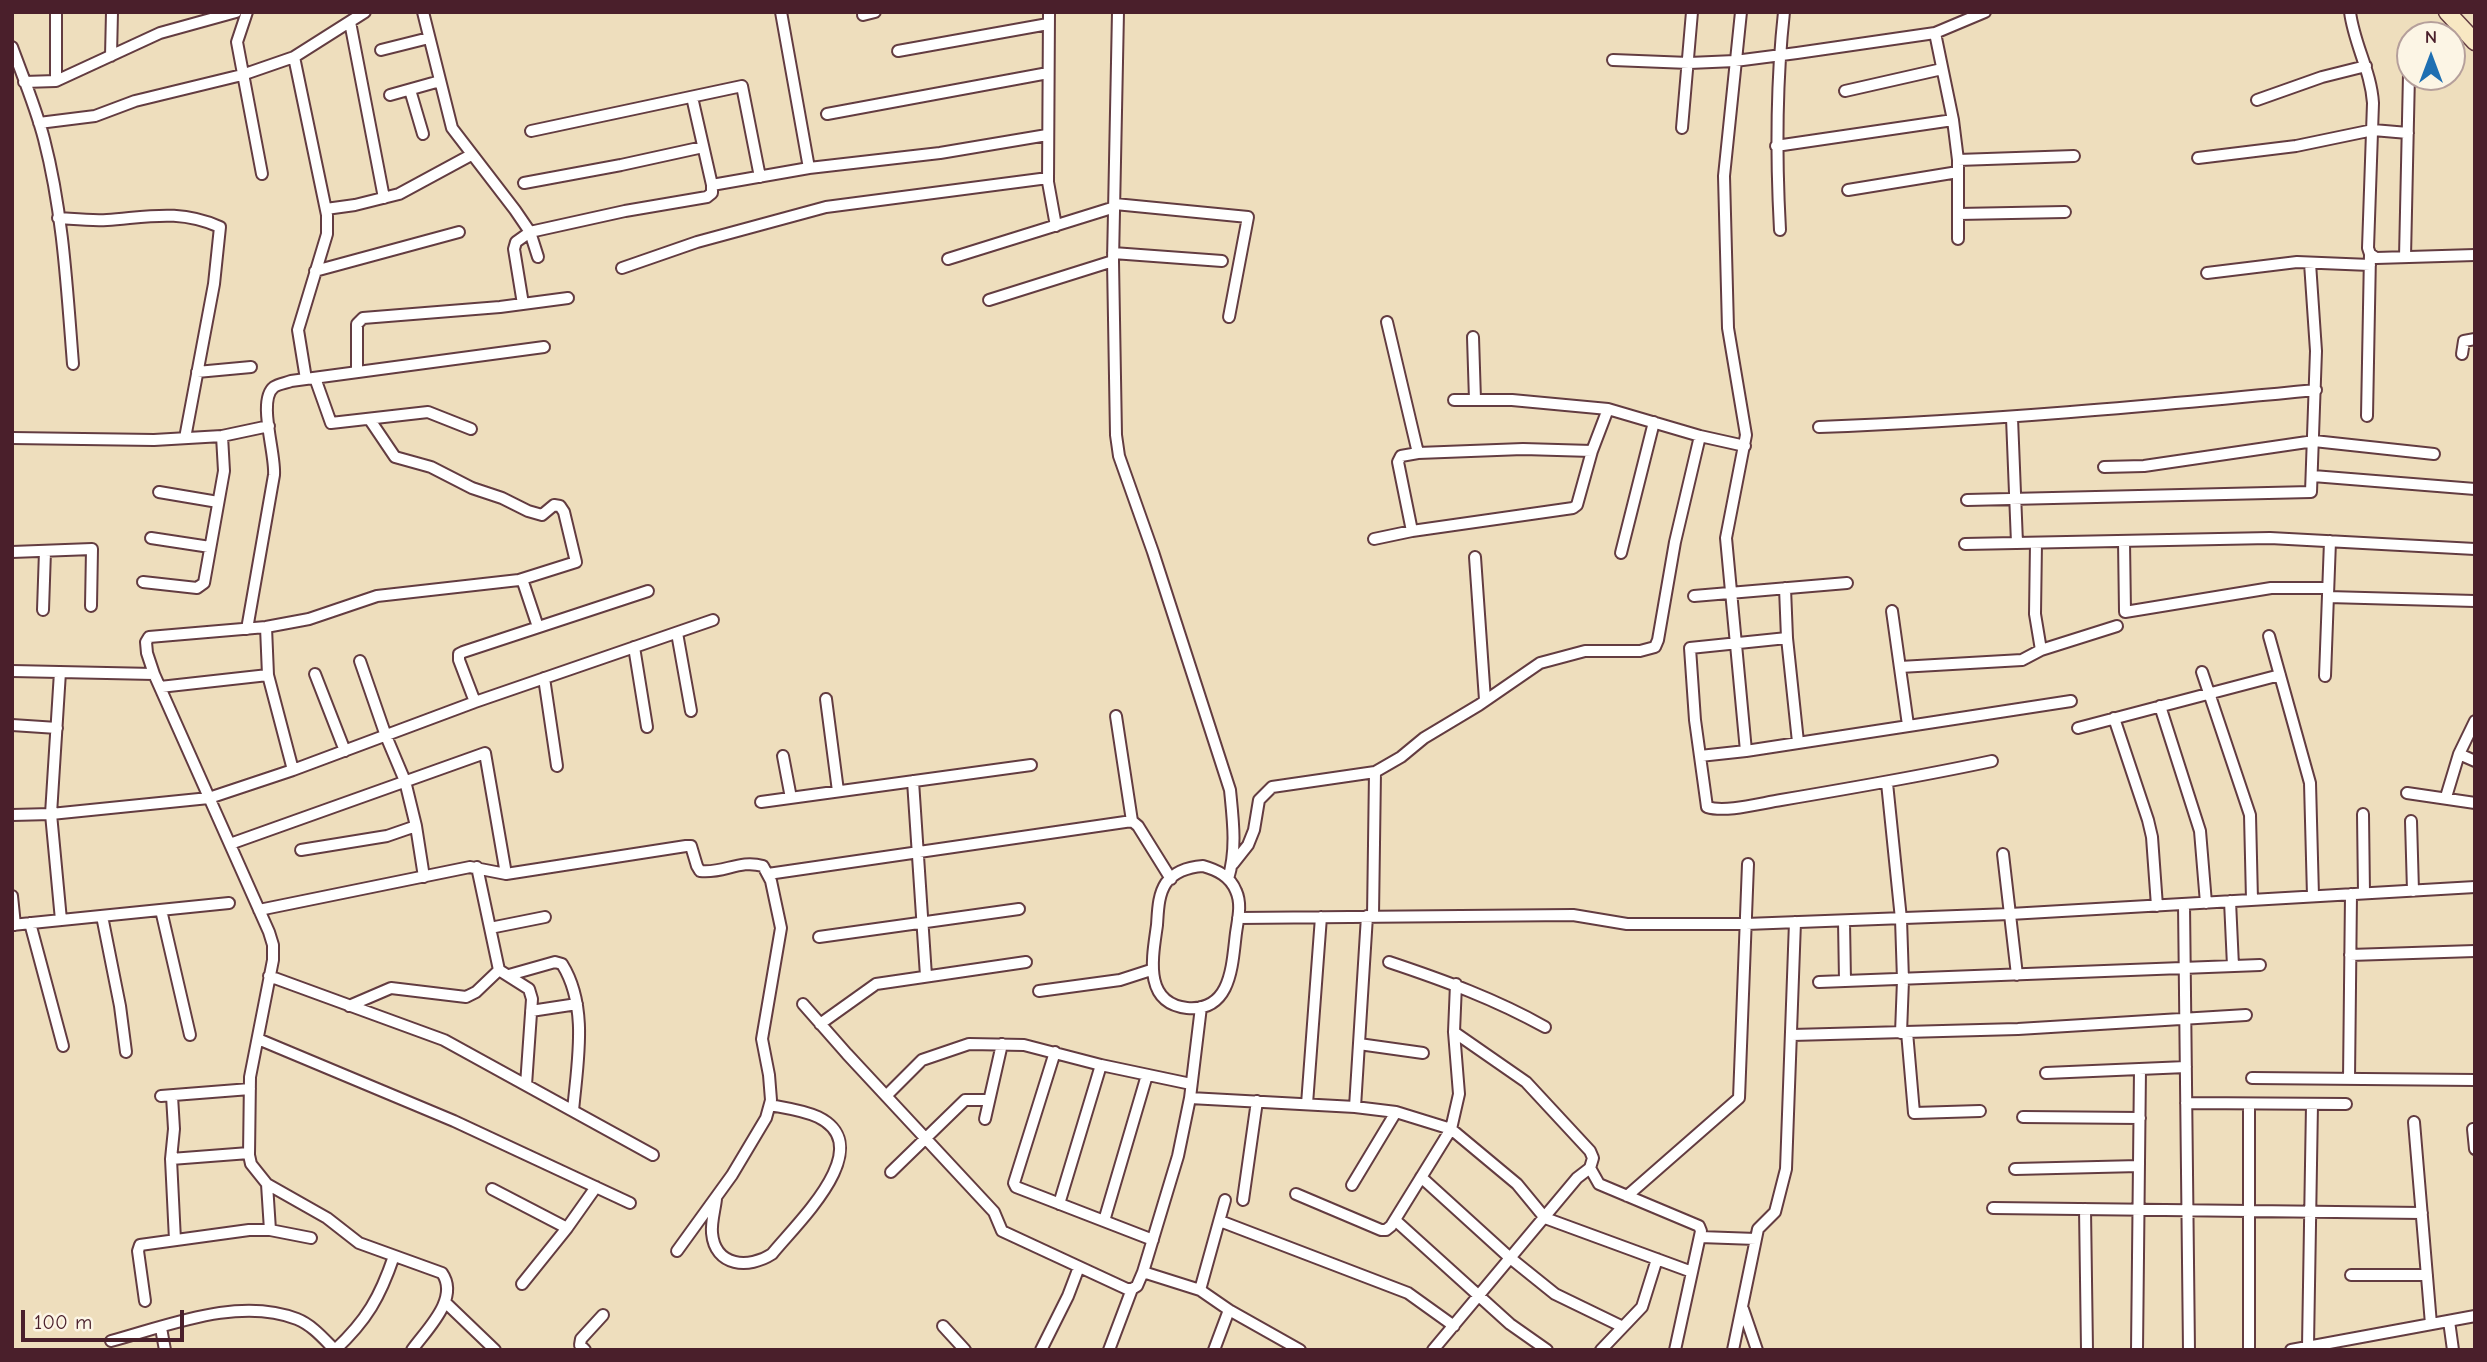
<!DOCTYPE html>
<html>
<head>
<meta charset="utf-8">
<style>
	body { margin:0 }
	#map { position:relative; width:2487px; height:1362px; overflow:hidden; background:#eedebd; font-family:"Comic Neue",sans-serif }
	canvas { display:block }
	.frame { position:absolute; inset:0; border:14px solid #4a1f2b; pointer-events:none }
	.north { position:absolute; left:2396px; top:21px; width:70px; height:70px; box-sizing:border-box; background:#fcf5e5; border:2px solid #b59f9b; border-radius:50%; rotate:0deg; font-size:19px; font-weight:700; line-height:28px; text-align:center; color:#4a1f2b }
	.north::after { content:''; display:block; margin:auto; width:24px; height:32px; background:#1f6fb2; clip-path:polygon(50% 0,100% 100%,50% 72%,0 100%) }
	.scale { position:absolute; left:21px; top:1310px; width:163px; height:32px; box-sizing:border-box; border:4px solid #4a1f2b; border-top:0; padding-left:9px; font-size:21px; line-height:24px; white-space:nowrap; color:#4a1f2b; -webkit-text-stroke:5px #fcf5e5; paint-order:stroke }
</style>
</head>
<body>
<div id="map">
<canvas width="2487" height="1362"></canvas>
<div class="frame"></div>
<div class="north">N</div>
<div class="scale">100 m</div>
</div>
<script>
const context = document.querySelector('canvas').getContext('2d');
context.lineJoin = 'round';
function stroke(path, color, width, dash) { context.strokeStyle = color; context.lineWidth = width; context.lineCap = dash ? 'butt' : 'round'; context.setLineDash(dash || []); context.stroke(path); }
const minor = new Path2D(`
	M247,12L237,42L262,174
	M423,12L452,128L515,210L530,232L538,257
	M781,12L809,168
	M1049,12L1048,182L1056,226
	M1118,12L1113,261L1116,435L1119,456L1153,552L1230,790C1233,820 1237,850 1228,879
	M1741,12L1724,176L1728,328L1746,435L1726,538L1746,751
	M2350,12C2354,44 2371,71 2373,103L2368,248L2370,254L2367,416
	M863,15L875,12
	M350,22L384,198
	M1935,33L1953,120L1958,160V239
	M12,47C23,77 36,108 44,139C63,212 67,289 73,364
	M381,50L429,38
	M898,51L1048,24
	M111,56L112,12
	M294,57L327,215V234L298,330L306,379
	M1613,60L1689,63L1735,61L1797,53L1935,33L1985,12
	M56,81V12
	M24,82L56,81L160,33L236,12
	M410,90L423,134
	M1845,91L1942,69
	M390,95L440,81
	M2257,100L2322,77L2366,66
	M827,114L1048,73
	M39,123L95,116L135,101L242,75L294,57L365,12
	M1682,128L1692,12
	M531,131L742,86L760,177
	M1776,146L1953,120
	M2198,158L2296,146L2373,130L2408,133
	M1958,160L2074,156
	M524,183L621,165L703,147
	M712,185L809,168L940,153L1047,135
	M1848,190L1958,172
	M1115,204L1248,217L1229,317
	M326,209L355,205L399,194L471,155
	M1958,214L2065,212
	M58,218C74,219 91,221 107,220C149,217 179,209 220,227L214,284L185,438
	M1780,230C1776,157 1776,85 1784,12
	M1113,253L1222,261
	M2370,254L2376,258L2475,255
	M2405,257L2409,74
	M948,259L1115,207
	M622,268L697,242L826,207L1048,178
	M315,271L459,232
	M2207,273L2297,262L2370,265
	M989,300L1113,261
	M523,304L514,249L516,242L530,232L625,211L707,197L712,193V185L692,97
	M1387,322L1418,453
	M1473,337L1475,400
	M2462,354L2464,341L2475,339
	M197,372L251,367
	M357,372V324L363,318L500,307L568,298
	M315,378L331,423L428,412L471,429
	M1454,400H1512L1608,409L1700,436L1745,446
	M2012,418L2017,543
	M370,420L395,457L431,467L472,488L502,498L528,511L542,515L554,505L560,506L564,512L576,562L519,580L377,596L309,619L266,627L149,637L146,642L147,653L154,674L269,932L273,945V960L250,1077L249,1155L251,1164L267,1184L327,1218L359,1243L442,1273C460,1299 426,1330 412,1350
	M1819,427C1986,421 2149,406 2316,390
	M12,438L154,440L222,436L269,426
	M1592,451L1523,449L1418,453L1401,456L1398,462L1412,531L1573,508L1577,505L1592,451L1608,409
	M2104,467L2144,466L2314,441L2434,454
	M2313,476L2475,489
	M159,492L218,502
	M1967,500L2311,492L2316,351L2310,263
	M151,538L210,547
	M1374,539L1412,531
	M2124,541L2125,612L2271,588H2328
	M2036,543L2035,614L2041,650
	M1965,544L2270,538L2475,549
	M12,552L92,549L91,606
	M1621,553L1654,422
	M1475,557L1485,700
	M522,579L538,627
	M143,582L197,588L204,583L224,471L222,436
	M1785,588L1787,638L1798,742
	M1694,596L1847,583
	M2328,597L2475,601
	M43,610L45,551
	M1892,611L1908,725
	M266,627L268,675L293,770
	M247,629L274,475C276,454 257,400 274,387C278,384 286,383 291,381L544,347
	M677,633L691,711
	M2269,636L2310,783L2313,896
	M1787,638L1690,648L1695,720L1707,807C1726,813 1761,803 1781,800C1852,788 1922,776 1992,761
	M634,647L647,727
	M360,661L386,736L405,781L416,826L424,877
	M1900,667L2022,660L2041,650L2117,626
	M12,671L154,674
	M60,672L51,814L61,920
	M2202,672L2250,815L2252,900
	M315,674L345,751
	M2325,676L2330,541
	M544,678L557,766
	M160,687L268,675
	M826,699L838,791
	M475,702L459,660V654L463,652L648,591
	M2160,706L2200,831L2206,903
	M1116,716L1132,821
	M2114,718L2148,820L2152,837L2157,906
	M12,725L57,728
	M2078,728L2280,675
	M2459,754L2475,761
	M783,756L791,798
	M1700,756L1746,751L2071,701
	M913,781L926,976
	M1887,783L1901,919L1903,980L1901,1033
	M2407,793L2475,803
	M2446,797L2459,754L2475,721
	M761,802L1031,765
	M2363,814L2364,893
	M12,815L51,814L209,798L293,770L475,702L713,620
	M2411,821L2413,891
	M230,844L485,753L506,874
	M301,850L387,836L416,826
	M2003,854L2017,975
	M1233,864L1248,845L1254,830L1259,800L1272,787L1375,772L1401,757L1424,738L1479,705L1540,663L1585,651H1640L1655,647L1658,640L1675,542L1700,436
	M1203,866C1217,870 1230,876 1236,891C1242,904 1238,919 1236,933C1232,964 1232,1012 1187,1008C1142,1003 1153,955 1157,925C1158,911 1158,895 1166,883C1175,871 1189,867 1203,866Z
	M477,867L499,970L529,989L532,999L526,1085
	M768,874L1132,821L1138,826L1171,879
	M12,896L15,925
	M2230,901L2233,966
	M2184,904L2189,1350
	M161,910L190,1035
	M259,910L470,867L506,874L686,846H691L697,866L700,871C724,874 739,859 763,866L771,881L781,928L762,1039L769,1075L771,1100L766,1118L732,1175L677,1251
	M102,916L120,1006L126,1052
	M1373,916L1375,772
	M1238,918L1573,915L1627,924H1746L2010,914L2475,887
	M1844,921L1845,981
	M30,923L63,1046
	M12,925L229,903
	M490,928L545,917
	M819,937L1019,909
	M2350,955L2475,951
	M1389,962C1443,980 1495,999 1545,1027
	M509,975L555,962L562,964C589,1007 577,1064 573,1111
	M269,976L444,1040L653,1155
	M1819,982L2260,965
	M1039,991L1120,980L1151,970
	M803,1004L847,1054L994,1212L1002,1231L1127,1289H1132
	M349,1006L391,988L466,997L476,992L499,970
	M531,1011L577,1004
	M820,1024L876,984L1026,962
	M1454,1032L1526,1082L1590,1151L1593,1158L1590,1168L1599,1184L1699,1226L1701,1231L1675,1350
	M1907,1032L1914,1113L1980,1111
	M1792,1035L2018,1029L2246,1015
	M258,1039L454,1121L630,1203
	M1359,1044L1423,1053
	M1055,1052L1014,1183L1016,1187L1153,1240
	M2046,1073L2186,1067
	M2252,1078L2475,1080
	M2349,1079L2351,894
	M161,1096L250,1089
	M172,1096L174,1129L171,1159L175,1240
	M886,1096L922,1060L969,1044L1024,1045L1101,1065L1191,1084
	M1190,1098L1355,1107L1396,1112L1451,1129L1517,1184L1545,1218L1692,1272
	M2186,1103L2346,1104
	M1307,1104L1321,917
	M1355,1107L1367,916
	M2023,1117L2140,1118
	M985,1119L1002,1044
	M2414,1122L2431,1324
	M2473,1129L2475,1149
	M171,1159L249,1153
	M2015,1169L2139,1166
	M891,1172L965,1100H989
	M1421,1177L1509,1257L1555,1294L1623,1327
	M267,1184L270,1230
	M1352,1185L1396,1112
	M492,1189L567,1228
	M1296,1194L1381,1230H1386L1391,1226L1451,1129L1459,1094L1454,1032L1456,984
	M1627,1196L1739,1098L1748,864
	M716,1199C715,1209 711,1222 712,1233C715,1267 749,1269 772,1254C797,1223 879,1147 818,1117C803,1110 786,1108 770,1105
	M1243,1200L1257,1101
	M1059,1204L1101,1065
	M1993,1208L2422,1213
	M2085,1209L2087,1350
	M1395,1220L1510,1324L1547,1350
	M1104,1221L1147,1075
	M1220,1221L1408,1293L1454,1326
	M1700,1237L1756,1239
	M1143,1272L1200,1290L1229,1310L1300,1350
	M2351,1275H2427
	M522,1284L567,1228L596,1187
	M1200,1290L1225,1200
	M145,1301L138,1251L140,1245L249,1230H270L311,1238
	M445,1302L495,1350
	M1743,1309L1757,1350
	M2449,1321L2453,1350
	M943,1326L965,1350
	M161,1328L165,1350
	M111,1341C167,1326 239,1296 297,1319C312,1325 323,1338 335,1350
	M2308,1346L2312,1104
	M335,1350C367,1320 380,1297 394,1256
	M585,1350L580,1345L581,1339L603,1315
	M1041,1350L1068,1296L1079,1267
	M1109,1350L1132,1289L1137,1286L1143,1272L1178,1156L1190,1098L1201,1007
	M1214,1350L1229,1310
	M1433,1350L1577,1178L1590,1168
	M1601,1350L1642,1307L1657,1259
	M1733,1350L1758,1229L1775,1212L1786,1169L1795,922
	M2137,1350L2140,1069
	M2249,1350V1104
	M2291,1350L2475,1316`);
const secondary = new Path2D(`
	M2447,12L2475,42`);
stroke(minor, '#633c41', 14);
stroke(secondary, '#633c41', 19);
stroke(minor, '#fff', 10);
stroke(secondary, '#f8e8c3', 16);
</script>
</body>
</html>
